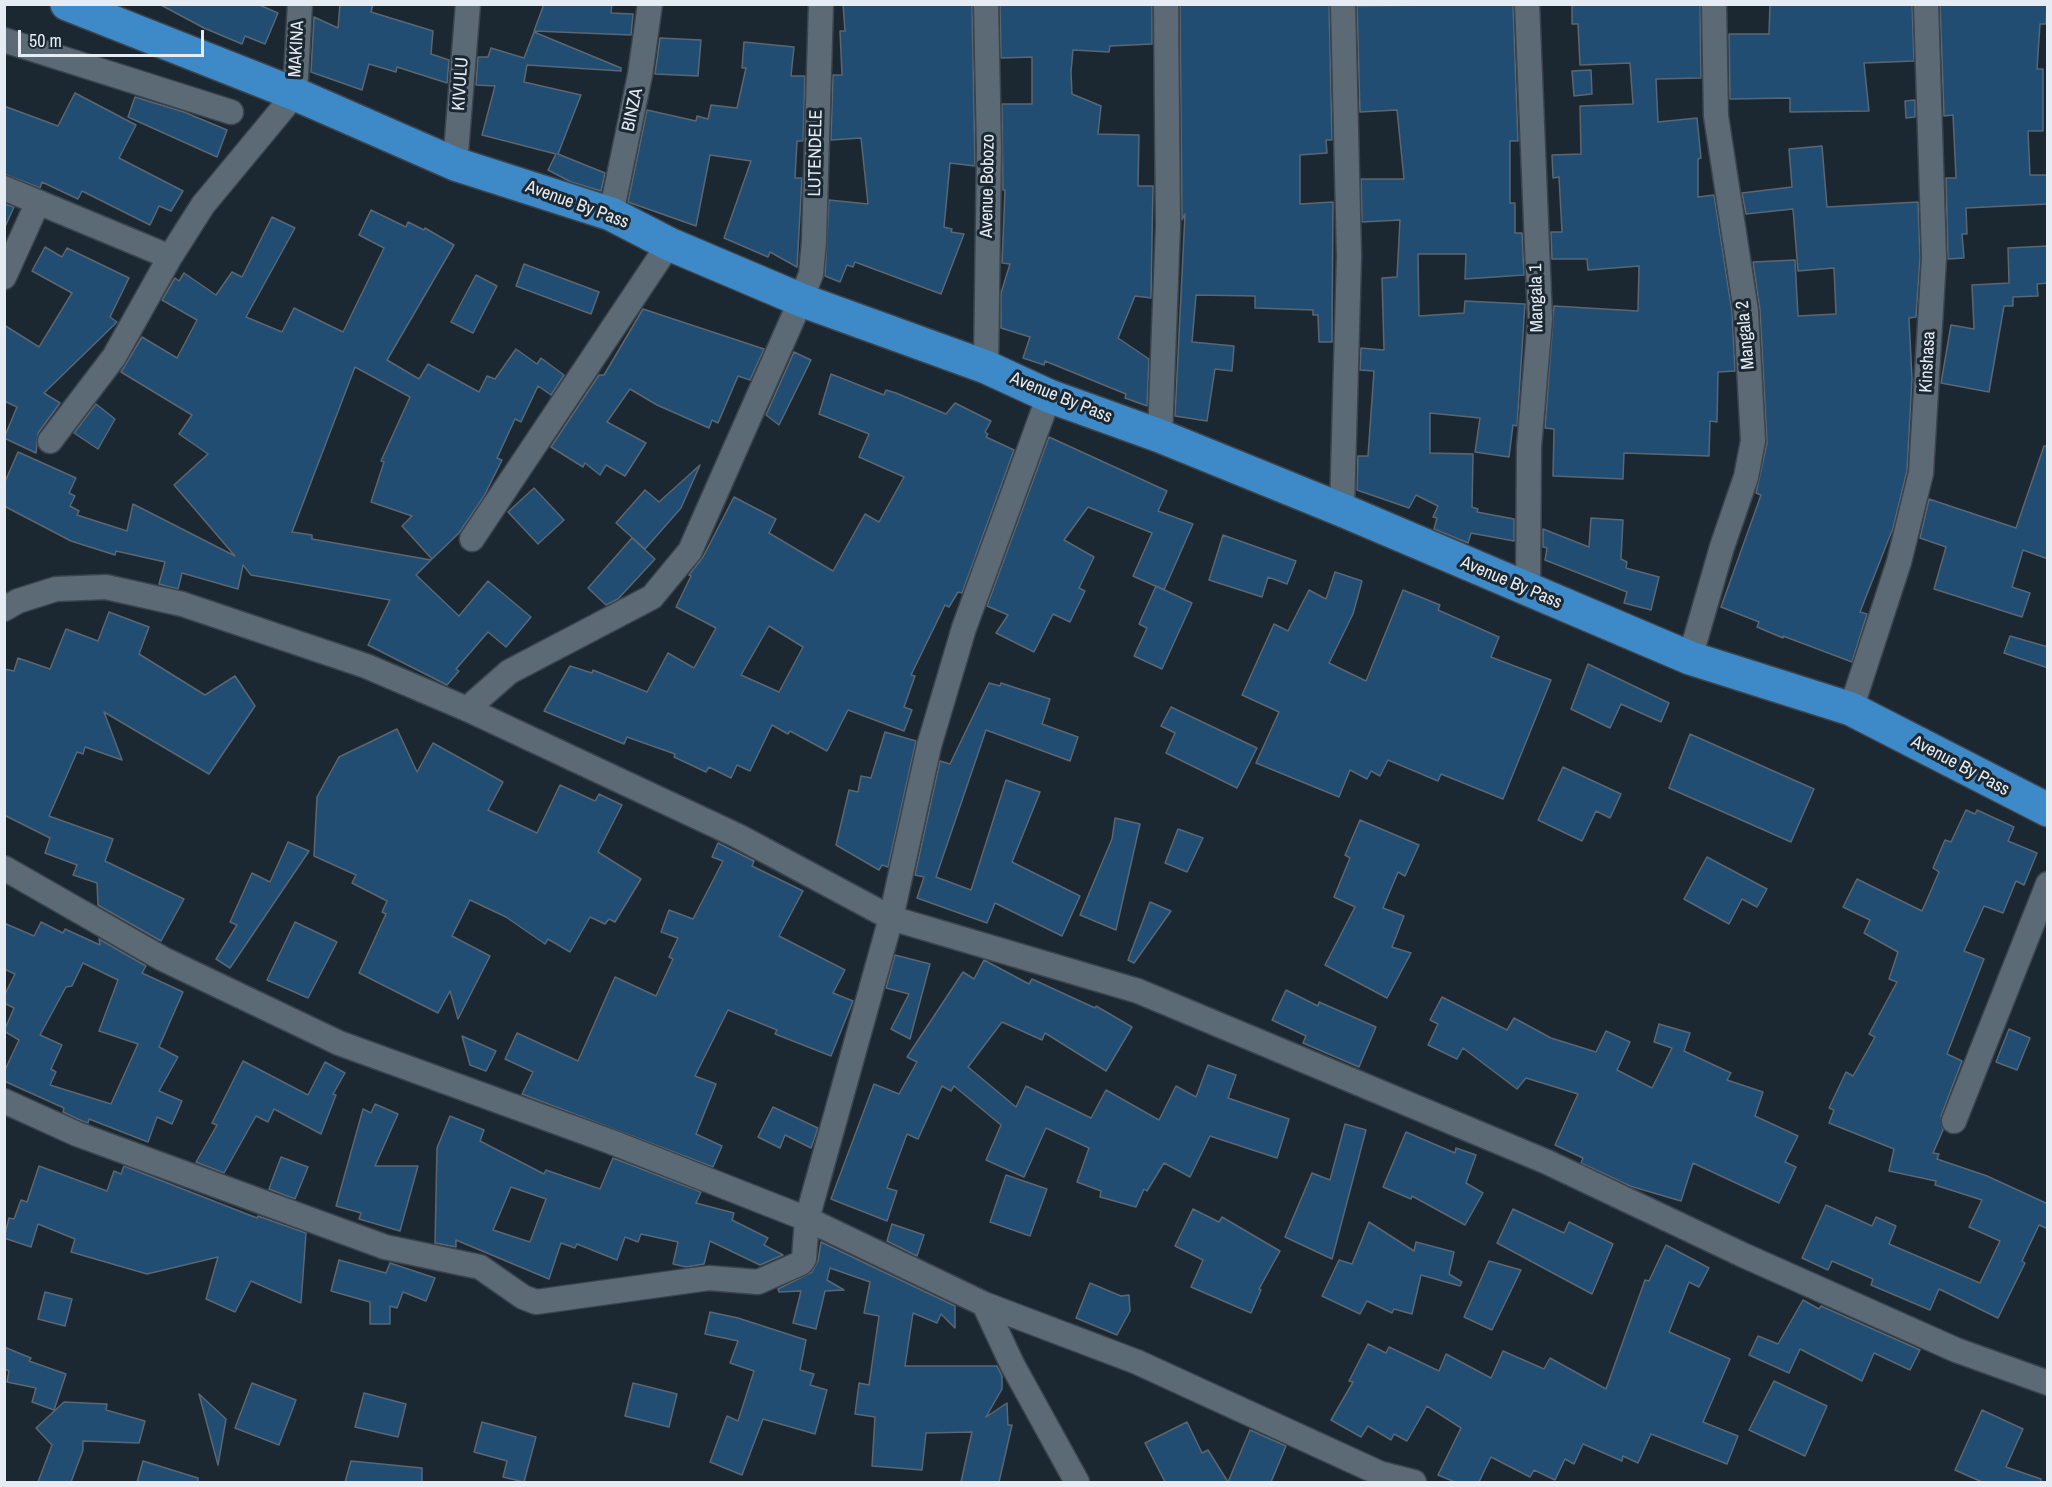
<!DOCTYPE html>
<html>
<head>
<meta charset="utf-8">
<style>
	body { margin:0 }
	#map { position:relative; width:2052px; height:1487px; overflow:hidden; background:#1b2731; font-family:"Archivo Narrow",sans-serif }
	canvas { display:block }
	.frame { position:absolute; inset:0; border:6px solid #e5ecf3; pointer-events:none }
	.scale { position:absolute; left:18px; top:30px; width:186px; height:27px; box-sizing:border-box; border:3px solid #e5ecf3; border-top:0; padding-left:8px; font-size:18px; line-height:21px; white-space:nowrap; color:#e5ecf3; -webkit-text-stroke:4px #1b2731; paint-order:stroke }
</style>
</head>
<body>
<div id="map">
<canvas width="2052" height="1487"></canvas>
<div class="frame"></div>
<div class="scale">50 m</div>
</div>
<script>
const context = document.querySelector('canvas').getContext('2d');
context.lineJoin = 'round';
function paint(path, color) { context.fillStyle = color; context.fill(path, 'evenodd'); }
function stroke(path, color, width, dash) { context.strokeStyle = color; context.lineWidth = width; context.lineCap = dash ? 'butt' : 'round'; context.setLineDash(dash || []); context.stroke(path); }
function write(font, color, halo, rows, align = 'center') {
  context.font = font + ' "Archivo Narrow",sans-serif'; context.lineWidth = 6; context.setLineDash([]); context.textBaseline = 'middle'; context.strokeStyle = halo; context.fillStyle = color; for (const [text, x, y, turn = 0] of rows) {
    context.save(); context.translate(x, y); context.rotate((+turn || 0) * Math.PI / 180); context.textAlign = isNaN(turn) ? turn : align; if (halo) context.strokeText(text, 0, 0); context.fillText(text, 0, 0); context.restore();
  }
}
const building = new Path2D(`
	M159,4H257L278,13L265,44L245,36L242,44L204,28Z
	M340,4H373L371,12L433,31L431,54L449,60L447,83L397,67L396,72L369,64L362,90L311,72L314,17L338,28Z
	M544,4H612L611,13L633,14L631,35L534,31Z
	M843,4H972L975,166L950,163L944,227L952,229L951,232L964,234L941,294L855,262L853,267L847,265L840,282L825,276L829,200L868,204L861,138L831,140L833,75H842L840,31H845Z
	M1000,4H1152V44L1110,46L1109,52L1073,50L1071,72L1072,94L1101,106L1098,134L1139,135L1138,186H1153L1151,298L1135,296L1118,338L1149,359L1147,406L1125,398L1126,394L1045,361L1044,365L1023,358L1030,337L1001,328V293L1010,264L1002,263L1005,190H1003L1002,104H1032V57L1001,58Z
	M1180,4H1329L1332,140H1326L1327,153L1300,155V204L1333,202L1332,342H1319L1318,315H1313V310L1255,308V296L1196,295L1192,342L1234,346L1232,371L1215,369L1207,421L1175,416L1185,214L1182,220Z
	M1513,4L1518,141H1510V203H1515V233H1522L1524,275L1465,279L1466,254H1418L1419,316L1464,313L1465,301L1525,304L1517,426L1513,425L1509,457L1475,452L1480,418L1430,413V453L1473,454L1472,507L1478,509L1477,512L1514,519V541L1471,533L1468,543L1434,529L1437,518L1433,517L1438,506L1416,495L1409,508L1357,490L1358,456H1368L1374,371L1360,370L1361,348L1384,350L1382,278L1397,277L1400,220L1362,222L1361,179H1404L1397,110L1360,112L1357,6Z
	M1572,4H1700L1701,78L1656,79L1658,122L1697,118L1701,158L1698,159V197L1714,195L1732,312L1735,371L1718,372L1717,422L1710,421L1709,456L1624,453L1623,479L1553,476L1554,429L1545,428L1554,306L1638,311L1639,266L1588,270L1587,259H1552L1551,232H1562L1559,177L1553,178L1552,155L1581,154L1580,106L1633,104L1630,63L1580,65L1578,24H1572Z
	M1770,4H1912L1914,61L1864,63L1869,111L1790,112V98L1730,99L1729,34H1769Z
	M1940,4H2047L2046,24H2040L2037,69H2043V131H2028L2030,175H2048V204L1966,208L1967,234H1962L1964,258L1948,259L1946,178H1956L1953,115L1944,116Z
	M534,32L621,68V71L527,65L524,82L581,95L558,154L605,173L601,191L571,182L548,170L556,154L482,135L495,86L476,85L478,57H488L491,48L524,58Z
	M660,38L701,40L698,76L655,74Z
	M744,42L794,47L791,76H805L803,141H797L795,178H802L797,267L770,252L768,257L724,238L751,161L710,155L696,226L628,202L647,110L696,121L697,116L708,119L711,105L737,108L746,68H742Z
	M1591,70L1592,94L1574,96L1572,71Z
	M75,93L136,125L119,158L183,191L171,211L159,206L150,225L82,191L78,199L42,182L40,188L4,174V106L58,126Z
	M135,97L184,112L227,130L217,157L128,117Z
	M1915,100V117L1906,118L1905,101Z
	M1822,146L1827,207L1918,202L1920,258L1916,317L1909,318L1912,379L1907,471L1893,528L1860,612L1867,614L1852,662L1783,636V638L1757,627L1759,622L1721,607L1761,495L1756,493L1767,443L1760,310L1753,262L1795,260L1798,316L1836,314L1834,268L1798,271L1793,209L1746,214L1742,193L1792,187L1789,149Z
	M4,204L14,207L4,229Z
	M371,210L406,227L408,222L424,230L425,228L454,245L387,360L419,379L428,364L479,392L487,376L495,379L516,349L537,364L541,358L564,375L551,395L538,386L521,422L515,419L497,458L502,460L484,496L459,533L432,559L402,526L412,516L371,502L384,462L381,461L410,397L355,367L292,532L312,535V539L431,560L416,575L459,616L488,581L531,617L506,647L488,632L456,669L459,671L447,685L368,645L390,600L251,575L243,565L238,589L182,573L178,589L159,584L165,562L116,551L115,555L71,541L4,506V484L18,452L76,478L69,493L75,496L70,506L79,511L77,515L127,531L133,504L235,556L174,485L208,454L179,434L192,415L121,372L142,337L177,358L197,320L162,300L175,278L179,281L184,273L216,295L232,272L242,277L272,217L295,228L246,317L282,332L294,308L343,332L384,248L359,235Z
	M2048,246V283L2037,284L2038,296L2013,297V306H2004L1989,392L1941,383L1951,325L1974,329L1972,285L2009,283L2008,248Z
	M45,247L62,257L67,248L129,278L110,317L117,322L44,393L60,403L38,433L36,453L4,438L17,407L4,401V325L39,347L72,293L32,271Z
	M524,264L599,292L591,314L516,286Z
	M476,275L497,286L473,333L451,322Z
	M643,309L764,349L750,380L738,376L718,423L712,420L709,428L657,405L630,389L607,422L646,443L625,476L606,465L600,475L585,463L583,467L551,447L599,375H604Z
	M794,352L811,360L779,425L766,415Z
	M831,374L884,395L886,390L896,393L946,414L955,403L991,421L985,432L988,434L986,437L1014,450L962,593L958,592L949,607L945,605L911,675L915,676L904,707L912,710L904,731L848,710L827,751L790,731L788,734L772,725L750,771L737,765L731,778L709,767L706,772L674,757L675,754L627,737L624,744L544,711L570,666L592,673L593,670L647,692L668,653L694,668L716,628L676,607L691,576L689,575L703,557L734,497L776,519L769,533L833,571L865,514L879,522L904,477L859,457L869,434L819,414ZM769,626L803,647L779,692L741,675Z
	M96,404L115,419L98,449L74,433Z
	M1049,437L1167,491L1158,511L1193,524L1164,590L1133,576L1152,533L1088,507L1064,540L1094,557L1079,588L1085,591L1070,622L1053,614L1034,652L996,633L1008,615L987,606Z
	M2044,446H2048V559L2023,550L2012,587L2030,593L2022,617L1934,589L1946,547L1920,538L1929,499L2016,528Z
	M700,465L681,508L645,549L616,523L645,490L659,502Z
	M534,488L564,520L538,544L508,512Z
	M1591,518L1623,520L1621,559L1627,562L1626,568L1659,577L1651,610L1624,603L1627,592L1545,560L1547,548L1543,547V529L1589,547Z
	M1223,535L1296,561L1287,584L1268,577L1262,597L1209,580Z
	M632,538L655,559L618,599L606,605L588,588Z
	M1335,572L1362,581L1353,614L1329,663L1366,681L1403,590L1440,605L1438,610L1499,637L1491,657L1551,680L1503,799L1441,774L1438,781L1388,760L1380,776L1371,771L1367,779L1350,770L1339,797L1256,763L1279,712L1242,695L1274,624L1288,631L1309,590L1326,599Z
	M1156,586L1192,603L1162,669L1134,656L1147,628L1139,624Z
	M109,612L149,627L139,654L205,695L235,676L255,706L209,774L104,712L122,760L85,747L83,754L77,752L49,816L113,839L105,861L184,899L161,941L98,905L97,883L73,875L77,865L45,853L50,838L4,815V669L14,671L18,658L50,669L66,629L98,641Z
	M2010,636L2048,647V668L2004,653Z
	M1588,664L1669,703L1661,722L1621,704L1610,728L1571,709Z
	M989,683L1000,686L1001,683L1050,699L1042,724L1078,737L1070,761L986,730L936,877L971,890L1006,780L1040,792L1012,862L1080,896L1062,936L995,903L987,923L917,898L924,877L915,875L940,761L950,764Z
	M1171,707L1257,748L1237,788L1166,753L1175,733L1161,726Z
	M397,729L417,772L433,743L503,782L488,810L537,833L560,785L595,801L599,794L622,805L598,852L641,879L615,922L609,919L605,924L590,917L570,952L548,939L545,944L506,917L470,900L452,936L490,956L458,1019L450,991L438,1013L359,973L386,914L382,912L387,901L352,883L356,875L314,856L317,797L339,757Z
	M885,732L916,741L888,867L882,865L879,870L836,845L849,790L858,792L861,776L871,778Z
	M1690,734L1814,789L1791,842L1669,788Z
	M1563,767L1621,794L1610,818L1596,811L1582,841L1538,820Z
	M1966,810L1975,814L1977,810L2014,827L2008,841L2037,853L2024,885L2016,881L2003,913L1984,906L1964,951L1984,959L1947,1054L1962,1061L1941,1116L1943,1130L1933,1153L1939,1154L1937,1159L1987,1176L2048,1204V1229L2039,1225L2022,1261L2025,1263L1998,1318L1939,1289L1930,1310L1871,1285L1873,1279L1832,1261L1828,1270L1802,1258L1826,1205L1872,1226L1876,1217L1896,1226L1889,1244L1980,1283L2000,1241L1969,1227L1982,1200L1935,1185L1936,1181L1889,1171L1894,1149L1829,1123L1834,1110L1829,1108L1846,1072L1853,1076L1875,1037L1869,1034L1897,982L1889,979L1898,952L1864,933L1870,920L1843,907L1857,879L1922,911L1939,872L1933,868L1945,840L1951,842Z
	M1115,818L1140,824L1116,930L1080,915L1112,839Z
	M1360,820L1419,845L1405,876L1398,872L1383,908L1404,916L1392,947L1411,953L1387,998L1325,965L1355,907L1334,897L1350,858L1345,855Z
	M1178,829L1203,838L1187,872L1165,863Z
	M288,842L309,851L230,968L216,959L237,925L230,922L252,873L270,882Z
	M718,843L754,861L752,866L803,891L779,936L845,970L833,993L853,1001L831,1056L775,1034L777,1030L728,1010L695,1076L716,1084L696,1134L722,1146L713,1167L522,1094L533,1072L505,1059L517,1033L578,1061L615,977L656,996L673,959L669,957L678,938L661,932L669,910L693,919L723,861L712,857Z
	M1707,857L1767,889L1757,907L1742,899L1729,924L1684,899Z
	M1150,902L1171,911L1134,963L1128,960Z
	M41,922L63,933L65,929L100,945L99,939L146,966L142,973L183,992L159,1047L178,1057L159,1091L182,1101L172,1124L157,1117L148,1142L89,1119L88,1123L82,1121L63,1112L64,1108L4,1081V1072L19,1040L4,1031L14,1008L4,1003V996L15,974L4,969V923L34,936ZM83,963L118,980L99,1031L138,1044L111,1104L50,1085L56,1072L51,1069L62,1045L40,1035L66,987L72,986Z
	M295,922L337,942L308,998L267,980Z
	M895,955L930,964L910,1039L891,1029L909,994L886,988Z
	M984,960L1029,984L1032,979L1095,1008L1096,1006L1132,1027L1106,1071L1045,1033L1042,1040L1002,1022L968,1067L1016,1107L1026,1086L1091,1118L1106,1090L1159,1120L1176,1086L1196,1097L1208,1065L1236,1075L1228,1098L1289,1119L1277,1158L1210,1136L1190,1177L1164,1163L1147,1191L1144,1189L1136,1207L1100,1197L1101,1191L1077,1182L1089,1148L1046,1128L1024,1177L986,1160L1001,1125L954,1086L951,1091L942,1086L918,1139L907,1134L887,1188L897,1191L887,1221L831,1199L874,1084L899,1094L917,1062L907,1057L963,972L974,979Z
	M1286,990L1318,1006L1319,1002L1376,1027L1359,1067L1303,1043L1306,1036L1272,1020Z
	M1442,997L1507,1030L1514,1018L1551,1038L1596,1052L1606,1031L1630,1042L1617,1070L1652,1088L1672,1048L1654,1042L1659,1024L1690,1033L1684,1051L1731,1073L1727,1080L1763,1092L1755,1116L1798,1136L1785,1162L1796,1167L1779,1203L1693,1163L1681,1201L1630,1186L1581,1163L1583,1158L1555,1145L1578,1094L1526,1078L1517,1089L1463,1048L1457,1059L1428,1045L1438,1024L1430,1020Z
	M2009,1029L2030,1038L2017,1070L1996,1062Z
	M462,1036L496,1051L486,1071L470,1065Z
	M243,1061L308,1095L325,1062L345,1073L333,1094L336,1095L321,1134L274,1109L268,1122L256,1116L224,1173L196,1162L217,1125L212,1123Z
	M375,1104L398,1114L375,1166H418L400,1231L359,1219L361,1213L336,1206L363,1109L371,1113Z
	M773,1107L818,1128L811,1148L785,1135L780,1148L758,1137Z
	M450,1116L484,1130L480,1141L544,1174L546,1170L600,1189L613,1158L701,1192L696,1203L734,1213L732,1220L768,1238L764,1245L783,1255L760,1265L710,1241L704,1264L686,1267L673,1264L678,1242L641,1234L638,1242L625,1237L617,1260L577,1244L575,1248L561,1243L549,1279L456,1240V1247L435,1243L437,1148ZM511,1187L546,1199L530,1242L493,1230Z
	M1345,1124L1366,1130L1332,1259L1285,1237L1312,1173L1330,1180Z
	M1406,1132L1455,1153L1456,1148L1476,1155L1466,1183L1483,1193L1465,1225L1412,1196L1411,1199L1383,1187Z
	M281,1157L308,1167L295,1199L269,1189Z
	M39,1166L107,1191L114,1171L121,1174L124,1166L257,1218L258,1216L306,1233L301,1303L251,1281L235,1312L206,1299L218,1257L147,1274L71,1252L75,1239L38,1224L31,1247L4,1238L9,1218L14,1219L21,1200L27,1202Z
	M1006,1175L1047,1189L1030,1236L990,1222Z
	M1193,1209L1219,1222L1222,1217L1280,1251L1259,1289L1261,1290L1251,1313L1191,1287L1203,1260L1175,1246Z
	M1513,1209L1564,1233L1569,1222L1613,1244L1592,1294L1497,1243Z
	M1369,1222L1414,1251L1416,1242L1454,1252L1449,1274L1462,1282L1460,1286L1421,1275L1412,1314L1394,1309L1392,1313L1367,1301L1360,1314L1322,1296L1339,1260L1352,1264Z
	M892,1224L924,1235L917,1256L887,1241Z
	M821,1242L955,1306V1328L941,1314L937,1323L913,1313L905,1366H997L1002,1376V1389L986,1417L1007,1403L1008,1425H1012L999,1482H961L972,1432L926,1433L922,1470L872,1466L875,1417L855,1414L859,1383L869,1385L879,1316L864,1313L870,1282L830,1268L827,1280L844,1290L825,1291L816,1329L793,1323L801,1291L779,1292L778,1289L812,1272L818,1261Z
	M1666,1245L1709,1268L1699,1287L1689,1282L1669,1332L1730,1359L1703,1422L1738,1436L1727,1464L1651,1434L1638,1463L1623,1456L1622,1461L1583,1444L1574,1464L1565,1459L1555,1480L1534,1470L1530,1477L1491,1457L1479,1482H1455L1438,1475L1461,1428L1427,1406L1407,1441L1394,1434L1391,1440L1368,1426L1361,1437L1331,1420L1353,1382L1349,1381L1368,1344L1386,1353L1389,1347L1439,1371L1446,1354L1491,1378L1503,1351L1544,1369L1550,1358L1606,1389L1645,1280L1649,1281Z
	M339,1260L386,1273L390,1263L435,1278L426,1301L403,1292L397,1308L390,1306V1324H370V1302L331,1291Z
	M1489,1261L1521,1270L1492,1330L1464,1317Z
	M1090,1283L1121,1296L1129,1295L1130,1311L1117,1335L1076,1318Z
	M45,1292L72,1299L65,1326L38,1319Z
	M1803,1300L1819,1309L1821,1306L1920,1350L1910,1370L1874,1353L1862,1381L1800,1349L1789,1373L1749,1355L1758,1336L1778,1344Z
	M710,1312L738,1318L806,1340L800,1370L814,1374L810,1385L827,1390L815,1434L763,1419L742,1475L710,1462L727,1416L738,1421L754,1371L730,1363L738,1341L705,1334Z
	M4,1347L31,1358L29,1361L66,1374L54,1410L32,1402L36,1388L7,1382L9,1371L4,1369Z
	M1774,1381L1827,1406L1805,1456L1749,1430Z
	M252,1383L296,1400L279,1445L235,1428Z
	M633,1383L677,1394L669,1427L625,1416Z
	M364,1393L406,1404L398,1437L355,1427Z
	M199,1394L226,1419L218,1465Z
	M64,1402L107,1404L106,1410L145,1421L139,1443L83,1441V1450L71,1482H38L52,1445L36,1428Z
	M1982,1410L2023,1429L2006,1467L2041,1479V1482H1982L1955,1470Z
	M482,1422L536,1437L524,1482L503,1477L507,1461L474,1452Z
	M1187,1422L1202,1453L1208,1450L1228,1482L1250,1430L1286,1446L1271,1482H1165L1145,1443Z
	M143,1461L198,1478V1482H137Z
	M351,1461L422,1468V1482H345Z`);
const minor = new Path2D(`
	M1527,4L1540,319L1529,447L1528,591
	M4,40L231,112
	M455,164L468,4
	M4,188L170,257
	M611,214L640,75L650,4
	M4,277L38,202
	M986,367L989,149L986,4
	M1160,436L1168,226L1166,4
	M50,441L114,357L170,257L203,205L295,94L300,4
	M1342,510L1349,256L1343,4
	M472,539L669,244
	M4,609L18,601L56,589L106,587L182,604L366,666L467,709L738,836L891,918L1138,991L1547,1162L1743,1255L1956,1350L2048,1383
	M1690,658L1722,547L1746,477L1753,441L1746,311L1716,116L1714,4
	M467,709L509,672L652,597L690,551L801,300L811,274L814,241L821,4
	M1851,709L1899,562L1921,473L1934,258L1926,4
	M4,868L163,959L339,1043L609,1141L807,1219L984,1304L1137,1362L1379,1473L1414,1482
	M4,1101L77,1134L385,1247L480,1267L523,1297L536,1302L709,1278L758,1282L801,1263L804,1259L807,1219L891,918L929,746L964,628L1049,396
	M1954,1121L2048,884
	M984,1304L1012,1364L1077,1482`);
const highway = new Path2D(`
	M67,4L295,94L455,164L611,214L669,244L801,300L986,367L1049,396L1160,436L1342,510L1690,658L1851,709L2048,810`);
const streetNames = [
	["MAKINA",297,49,-87],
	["KIVULU",461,84,-86],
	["BINZA",633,110,-78],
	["LUTENDELE",816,153,-89],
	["Avenue Bobozo",988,186,-89],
	["Avenue By Pass",577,205,20],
	["Mangala 1",1537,298,-91],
	["Mangala 2",1746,335,-95],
	["Kinshasa",1928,362,-87],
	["Avenue By Pass",1061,398,22],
	["Avenue By Pass",1511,583,23],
	["Avenue By Pass",1960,766,28]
];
paint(building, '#214d72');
stroke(building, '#5a6773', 1.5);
stroke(minor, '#3b444d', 27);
stroke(highway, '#3b444d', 36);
stroke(minor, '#5c6a76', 24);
stroke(highway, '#3e89c7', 33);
write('18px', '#e5ecf3', '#1b2731', streetNames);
</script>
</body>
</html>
